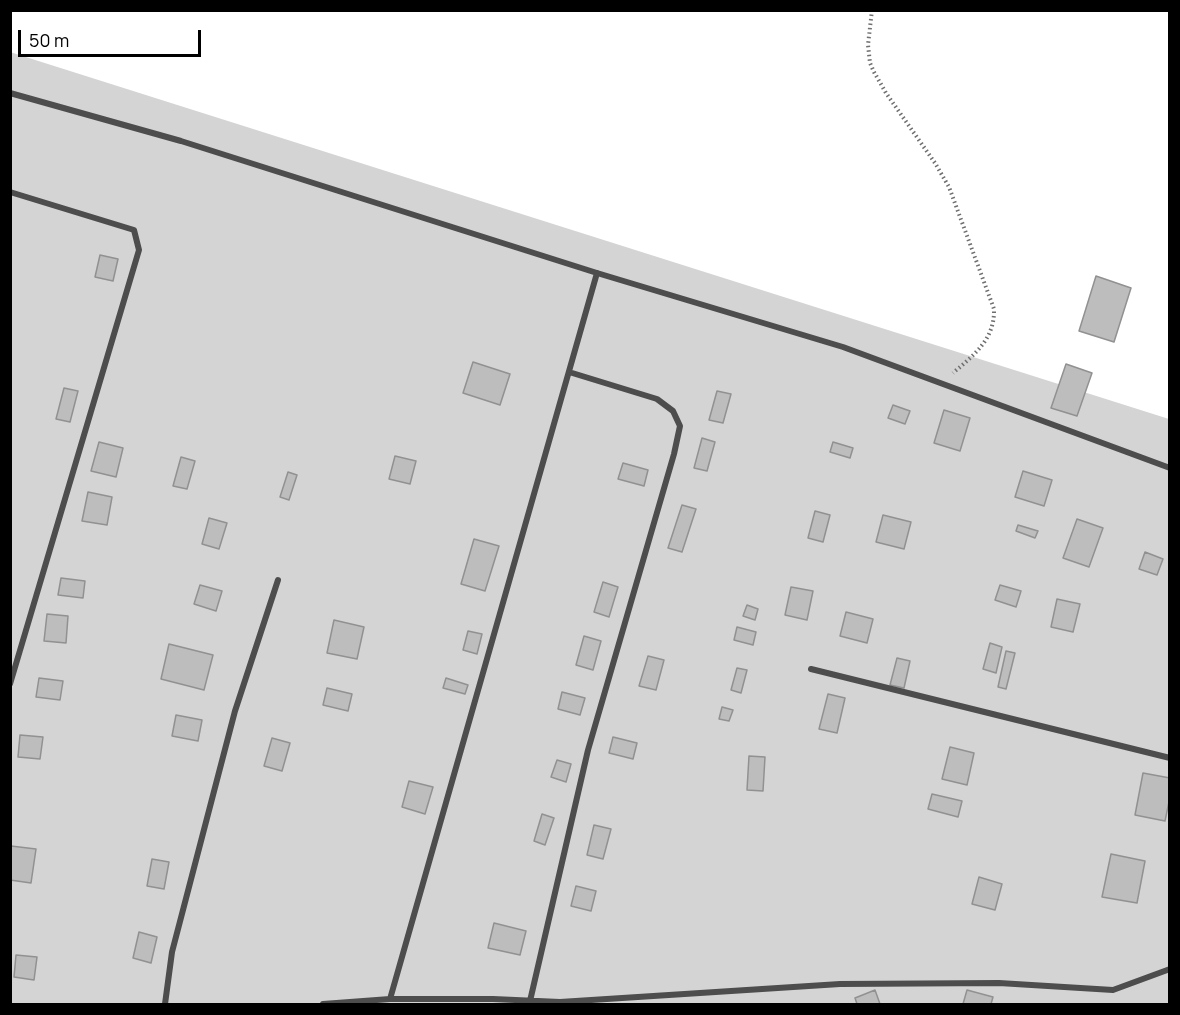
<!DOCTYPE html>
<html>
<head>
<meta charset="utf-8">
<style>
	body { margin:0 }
	#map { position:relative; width:1180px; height:1015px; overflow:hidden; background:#fff; font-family:Manrope,sans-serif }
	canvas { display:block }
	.frame { position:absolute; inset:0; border:12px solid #000; pointer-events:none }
	.scale { position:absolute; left:18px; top:30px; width:183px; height:27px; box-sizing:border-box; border:3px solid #000; border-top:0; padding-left:8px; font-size:18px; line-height:21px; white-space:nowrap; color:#000; -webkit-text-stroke:4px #fff; paint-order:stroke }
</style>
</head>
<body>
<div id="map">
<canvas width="1180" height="1015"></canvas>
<div class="frame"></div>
<div class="scale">50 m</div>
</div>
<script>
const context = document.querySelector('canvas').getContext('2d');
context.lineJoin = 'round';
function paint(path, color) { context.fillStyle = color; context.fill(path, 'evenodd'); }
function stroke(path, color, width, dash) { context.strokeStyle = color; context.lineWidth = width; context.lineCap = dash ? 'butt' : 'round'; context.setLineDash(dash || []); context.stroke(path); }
const green = new Path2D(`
	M10,52L1169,419V1004H11Z`);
const building = new Path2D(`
	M100,255L118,259L113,281L95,277Z
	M1096,276L1131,288L1114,342L1079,331Z
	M473,362L510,374L500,405L463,393Z
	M1066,364L1092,373L1077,416L1051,408Z
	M64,388L78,391L70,422L56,419Z
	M717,391L731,394L723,423L709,420Z
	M893,405L910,411L905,424L888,418Z
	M944,410L970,418L960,451L934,443Z
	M702,438L715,442L707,471L694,468Z
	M99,442L123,448L116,477L91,471Z
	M833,442L853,448L850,458L830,452Z
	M395,456L416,461L410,484L389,479Z
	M181,457L195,461L187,489L173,486Z
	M623,463L648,470L644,486L618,479Z
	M1023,471L1052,480L1044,506L1015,497Z
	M288,472L297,475L289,500L280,497Z
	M88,492L112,497L107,525L82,521Z
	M682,505L696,509L682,552L668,548Z
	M815,511L830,515L823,542L808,538Z
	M883,515L911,522L904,549L876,542Z
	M209,518L227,523L219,549L202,544Z
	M1077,519L1103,528L1089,567L1063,558Z
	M1018,525L1038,531L1035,538L1016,531Z
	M474,539L499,546L485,591L461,584Z
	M1145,552L1163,559L1157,575L1139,569Z
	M61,578L85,581L83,598L58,595Z
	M603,582L618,587L609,617L594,612Z
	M200,585L222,591L216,611L194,604Z
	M1000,585L1021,591L1016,607L995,600Z
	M791,587L813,591L807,620L785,615Z
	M1057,599L1080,604L1073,632L1051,627Z
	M747,605L758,609L755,620L743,616Z
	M846,612L873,619L867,643L840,636Z
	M47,614L68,616L66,643L44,641Z
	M334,620L364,627L357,659L327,653Z
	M737,627L756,632L753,645L734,640Z
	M468,631L482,634L477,654L463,650Z
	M584,636L601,641L593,670L576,665Z
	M990,643L1002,647L996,673L983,669Z
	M169,644L213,655L204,690L161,679Z
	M1006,651L1015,653L1006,689L998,687Z
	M648,656L664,660L656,690L639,686Z
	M897,658L910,661L904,688L890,685Z
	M737,668L747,670L741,693L731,690Z
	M39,678L63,681L60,700L36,697Z
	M446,678L468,685L465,694L443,688Z
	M327,688L352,694L348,711L323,705Z
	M562,692L585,698L580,715L558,709Z
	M828,694L845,698L837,733L819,729Z
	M722,707L733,710L729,721L719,719Z
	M176,715L202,720L198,741L172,736Z
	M20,735L43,737L40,759L18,757Z
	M613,737L637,743L633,759L609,753Z
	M272,738L290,743L282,771L264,766Z
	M950,747L974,753L967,785L942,779Z
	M749,756L765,757L763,791L747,790Z
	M557,760L571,764L566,782L551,777Z
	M1143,773L1170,778V797L1165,821L1135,815Z
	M409,781L433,787L425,814L402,807Z
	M932,794L962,801L958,817L928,809Z
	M542,814L554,818L545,845L534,841Z
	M594,825L611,829L603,859L587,855Z
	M11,846L36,849L31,883L10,880Z
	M1111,854L1145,861L1137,903L1102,897Z
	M152,859L169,862L164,889L147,886Z
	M979,877L1002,884L995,910L972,904Z
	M576,886L596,891L591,911L571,906Z
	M494,923L526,931L520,955L488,948Z
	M139,932L157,937L151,963L133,958Z
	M16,955L37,957L34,980L14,977Z
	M875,990L880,1004H857L855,998Z
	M967,990L993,997L991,1004H963Z`);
const path = new Path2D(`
	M872,10L868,45L870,63L874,72L886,93L935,163L949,187L994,309C995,339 974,355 953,373`);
const minor = new Path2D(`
	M10,93L181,141L597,273L843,347L1170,468
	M10,192L134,230L139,250L10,684
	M811,669L1170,758
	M390,999L597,273
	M530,1001L588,750L674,454L680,426L673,411L657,399L569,372
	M165,1004L172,952L235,711L278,580
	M323,1004L390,999H493L560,1002L840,984L999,983L1113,990L1170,969`);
paint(green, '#d4d4d4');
paint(building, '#bdbdbd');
stroke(building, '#919191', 1.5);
stroke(path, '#6f6f6f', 4, [1.5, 3]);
stroke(minor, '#4d4d4d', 6);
</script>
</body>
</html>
